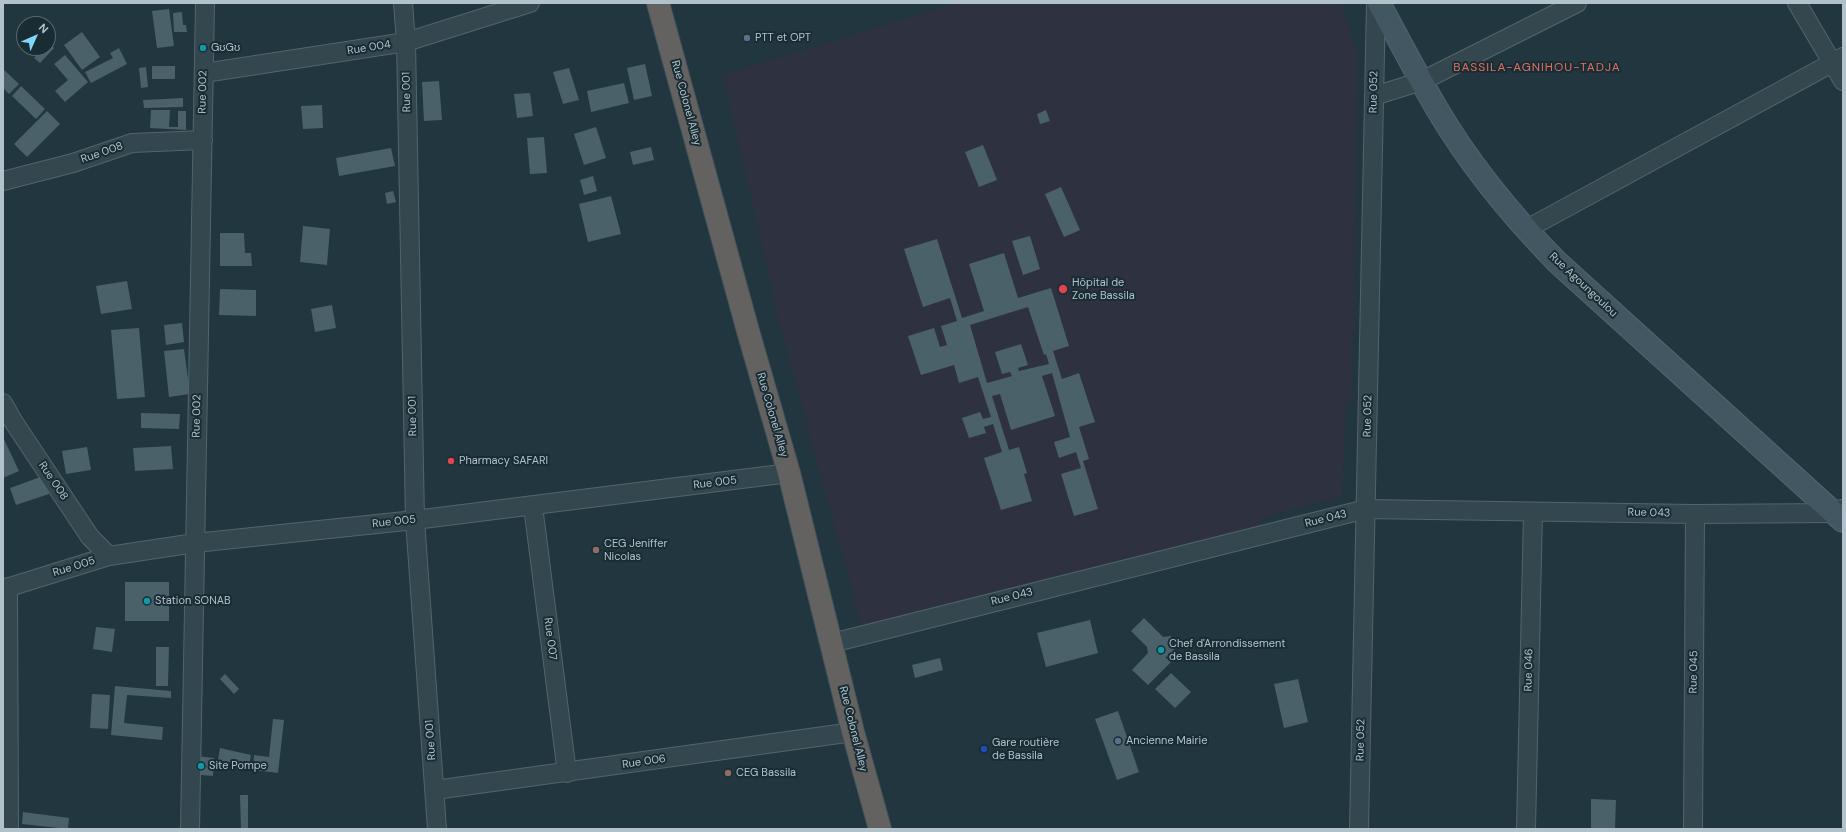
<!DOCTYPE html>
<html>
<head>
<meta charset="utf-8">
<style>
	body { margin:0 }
	#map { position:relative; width:1846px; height:832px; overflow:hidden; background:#21363e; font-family:"DM Sans",sans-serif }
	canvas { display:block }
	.frame { position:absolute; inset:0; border:4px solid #b1c2ca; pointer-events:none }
	.north { position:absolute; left:16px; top:16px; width:40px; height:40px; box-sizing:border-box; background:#1a2c33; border:1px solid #56686f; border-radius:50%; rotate:45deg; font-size:11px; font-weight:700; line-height:16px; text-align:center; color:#b1c2ca }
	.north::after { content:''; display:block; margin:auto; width:14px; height:18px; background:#81d6ff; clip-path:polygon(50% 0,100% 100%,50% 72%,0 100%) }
</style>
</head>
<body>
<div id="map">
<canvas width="1846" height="832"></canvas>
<div class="frame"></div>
<div class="north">N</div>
</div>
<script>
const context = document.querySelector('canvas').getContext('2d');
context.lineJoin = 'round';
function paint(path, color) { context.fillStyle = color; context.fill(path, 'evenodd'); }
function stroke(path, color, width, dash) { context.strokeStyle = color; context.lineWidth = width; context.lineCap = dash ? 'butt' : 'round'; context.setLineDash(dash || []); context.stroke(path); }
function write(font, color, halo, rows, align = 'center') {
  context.font = font + ' "DM Sans",sans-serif'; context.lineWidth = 4; context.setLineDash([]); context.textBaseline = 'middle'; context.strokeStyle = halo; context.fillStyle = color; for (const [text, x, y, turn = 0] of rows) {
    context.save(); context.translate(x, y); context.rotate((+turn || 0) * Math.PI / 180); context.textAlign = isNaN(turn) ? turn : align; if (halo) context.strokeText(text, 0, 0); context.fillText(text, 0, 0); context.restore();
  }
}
const medical = new Path2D(`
	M957,3H1341L1358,55L1352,404L1346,403L1342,496L1261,518L1262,526L863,631L781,329L723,75Z`);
const building = new Path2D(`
	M169,9L174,46L157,48L152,11Z
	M182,12L183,25H186L187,32H174L173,13Z
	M82,32L100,57L82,70L64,45Z
	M48,42L54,48L40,63L34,58L43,48H48Z
	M119,48L127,64L91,83L85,72L113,58L110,53Z
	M65,55L88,82L65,102L55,91L68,80L54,64Z
	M645,64L652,96L634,100L627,68Z
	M152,66H175V79H152Z
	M146,67L148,87L141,88L139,68Z
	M569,68L579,100L563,104L553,72Z
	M3,69L19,84L9,94L3,88Z
	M439,81L442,120L424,121L422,82Z
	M624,83L629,103L591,112L587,91Z
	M21,86L45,109L36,119L12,96Z
	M530,93L533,116L517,118L514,94Z
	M183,98V107L144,108L143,100Z
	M322,105L323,128L303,129L301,106Z
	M151,110H170L169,127H178V111H186V130L150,128Z
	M1046,110L1050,121L1040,124L1037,114Z
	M47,111L60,124L27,157L14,144Z
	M596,127L606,158L584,165L574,134Z
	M544,137L547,173L530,174L527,138Z
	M983,145L997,180L979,187L965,152Z
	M651,147L654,160L633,165L630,152Z
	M391,148L395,166L339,176L336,158Z
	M593,176L597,191L584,195L580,180Z
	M1061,187L1080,230L1064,237L1045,194Z
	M393,191L396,202L387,204L385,193Z
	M611,196L621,234L588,242L579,204Z
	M303,226L330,229L327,265L300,262Z
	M220,233H244L245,253H251L252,266H220Z
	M1030,236L1040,269L1023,275L1012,241Z
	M937,239L962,318L984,311L969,264L1004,253L1018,298L1051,288L1069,346L1053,351L1062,379L1079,373L1095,422L1079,427L1089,459L1083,461L1098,509L1074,516L1061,474L1081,468L1076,452L1059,458L1054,442L1070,437L1052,373L1042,376L1055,416L1011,430L1000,394L992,396L1009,450L1019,447L1027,473L1024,474L1032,501L1001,510L984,458L1002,452L993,424L984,427L986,433L969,438L962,418L980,412L983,419L991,417L978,377L959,383L954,365L921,375L908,336L934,328L940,347L947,345L941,326L957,321L950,298L923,307L904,249ZM1028,307L1044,355L1046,354L1049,364L1019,371L1018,368L1028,365L1021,344L995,352L1002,374L1010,372L1012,376L987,383L970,325Z
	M127,281L132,309L101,314L96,286Z
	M220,289L256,290V316L219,315Z
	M332,305L336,328L315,332L311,309Z
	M182,323L184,342L166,345L164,325Z
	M139,328L145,397L117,399L111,330Z
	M184,349L190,394L169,397L164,351Z
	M141,413L180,414L179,429L141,428Z
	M3,437L19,471L3,478Z
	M171,446L173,469L135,471L133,448Z
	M87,447L91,470L66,474L62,451Z
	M43,476L49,494L16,505L10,488Z
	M125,582H169V621H125Z
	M1144,618L1163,637L1171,636L1175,655L1165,657L1171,662L1148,685L1132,670L1148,653L1147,647L1131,631Z
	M1090,620L1098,653L1046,667L1037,633Z
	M96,627L115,629L112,652L93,649Z
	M156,647H169L168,686H156Z
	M940,658L943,670L915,678L912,665Z
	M1171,673L1191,692L1175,708L1155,689Z
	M225,674L239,689L234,694L220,679Z
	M1298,679L1308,722L1284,728L1274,684Z
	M115,686L171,691V698L127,695L124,723L163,727L162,740L111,735Z
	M92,694L110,695L108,729L90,728Z
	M1118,711L1139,772L1117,780L1095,719Z
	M273,719L284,720L278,773L253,770L254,755L269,757Z
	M220,748L251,755L249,766L218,760Z
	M188,755L214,758L213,776L190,774Z
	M240,795H248V829H241Z
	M1591,799L1616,800L1615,829H1591Z
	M23,812L69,818L68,829L22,824Z`);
const minor = new Path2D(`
	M403,3L406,42L415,520L437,829
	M1797,3L1843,81
	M204,73L406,42L530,3
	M1374,96L1422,81L1577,3
	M3,181L73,163L132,143L203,140
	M1525,230L1843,57
	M3,403L13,421L90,537L109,556
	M533,506L567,773
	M8,587L9,829
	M3,589L109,556L195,543L415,520L789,473
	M832,643L1366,509L1695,514L1835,513L1841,509
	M435,790L853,732
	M190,829L205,3
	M1359,829L1376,3
	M1526,829L1533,512
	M1693,829L1695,514`);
const secondary = new Path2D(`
	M1379,3C1398,38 1417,75 1437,109C1470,165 1512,216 1557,262L1843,521`);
const trunk = new Path2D(`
	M658,3L748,331L789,473L853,732L880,829`);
const markers = [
	[747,38,4,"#5c6f8a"],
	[203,48,4,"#0f9aa8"],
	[1063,289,5,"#e0444e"],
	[451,461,4,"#e0444e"],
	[596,550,4,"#8d6e63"],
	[147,601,4,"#0f9aa8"],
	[1161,650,4,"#0f9aa8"],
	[1118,741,4,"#5c6f8a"],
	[984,749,4,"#1a4fb4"],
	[201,766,4,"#0f9aa8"],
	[728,773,4,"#8d6e63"]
];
const poiNames = [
	["PTT et OPT",755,38],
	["GʊGʊ",211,48],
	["Hôpital de",1072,283],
	["Zone Bassila",1072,296],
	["Pharmacy SAFARI",459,461],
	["CEG Jeniffer",604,544],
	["Nicolas",604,557],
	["Station SONAB",155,601],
	["Chef d'Arrondissement",1169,644],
	["de Bassila",1169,657],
	["Ancienne Mairie",1126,741],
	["Gare routière",992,743],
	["de Bassila",992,756],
	["Site Pompe",209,766],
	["CEG Bassila",736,773]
];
const streetNames = [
	["Rue 004",369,48,-9],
	["Rue 002",203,92,-89],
	["Rue 001",407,92,-91],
	["Rue 052",1374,92,-89],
	["Rue Colonel Alley",686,103,75],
	["Rue 008",102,153,-19],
	["Rue Agoungoulou",1583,285,43],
	["Rue Colonel Alley",772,415,74],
	["Rue 002",197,416,-89],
	["Rue 001",413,416,-91],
	["Rue 052",1368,416,-89],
	["Rue 008",53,481,56],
	["Rue 005",715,483,-7],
	["Rue 043",1649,513,1],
	["Rue 043",1326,519,-14],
	["Rue 005",394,522,-6],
	["Rue 005",74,567,-17],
	["Rue 043",1012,597,-14],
	["Rue 007",550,639,83],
	["Rue 046",1529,670,-89],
	["Rue 045",1694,672,-89],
	["Rue Colonel Alley",853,729,76],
	["Rue 001",431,740,-94],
	["Rue 052",1361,740,-89],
	["Rue 006",644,762,-8]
];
const neighbourhoodNames = [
	["BASSILA-AGNIHOU-TADJA",1537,68]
];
paint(medical, '#2e313f');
paint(building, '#4a616a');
stroke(minor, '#53656c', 20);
stroke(secondary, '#53656c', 24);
stroke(trunk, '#405259', 24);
stroke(minor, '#35474e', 18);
stroke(secondary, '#435762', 22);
stroke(trunk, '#646260', 22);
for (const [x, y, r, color] of markers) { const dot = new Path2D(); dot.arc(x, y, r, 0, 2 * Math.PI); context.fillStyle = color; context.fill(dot); stroke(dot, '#1a2c33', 1.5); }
write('11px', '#b1c2ca', '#1a2c33', poiNames, 'left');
write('11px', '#b1c2ca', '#1a2c33', streetNames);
context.letterSpacing = '1px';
write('12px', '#df7360', '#1a2c33', neighbourhoodNames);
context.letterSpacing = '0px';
</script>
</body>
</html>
